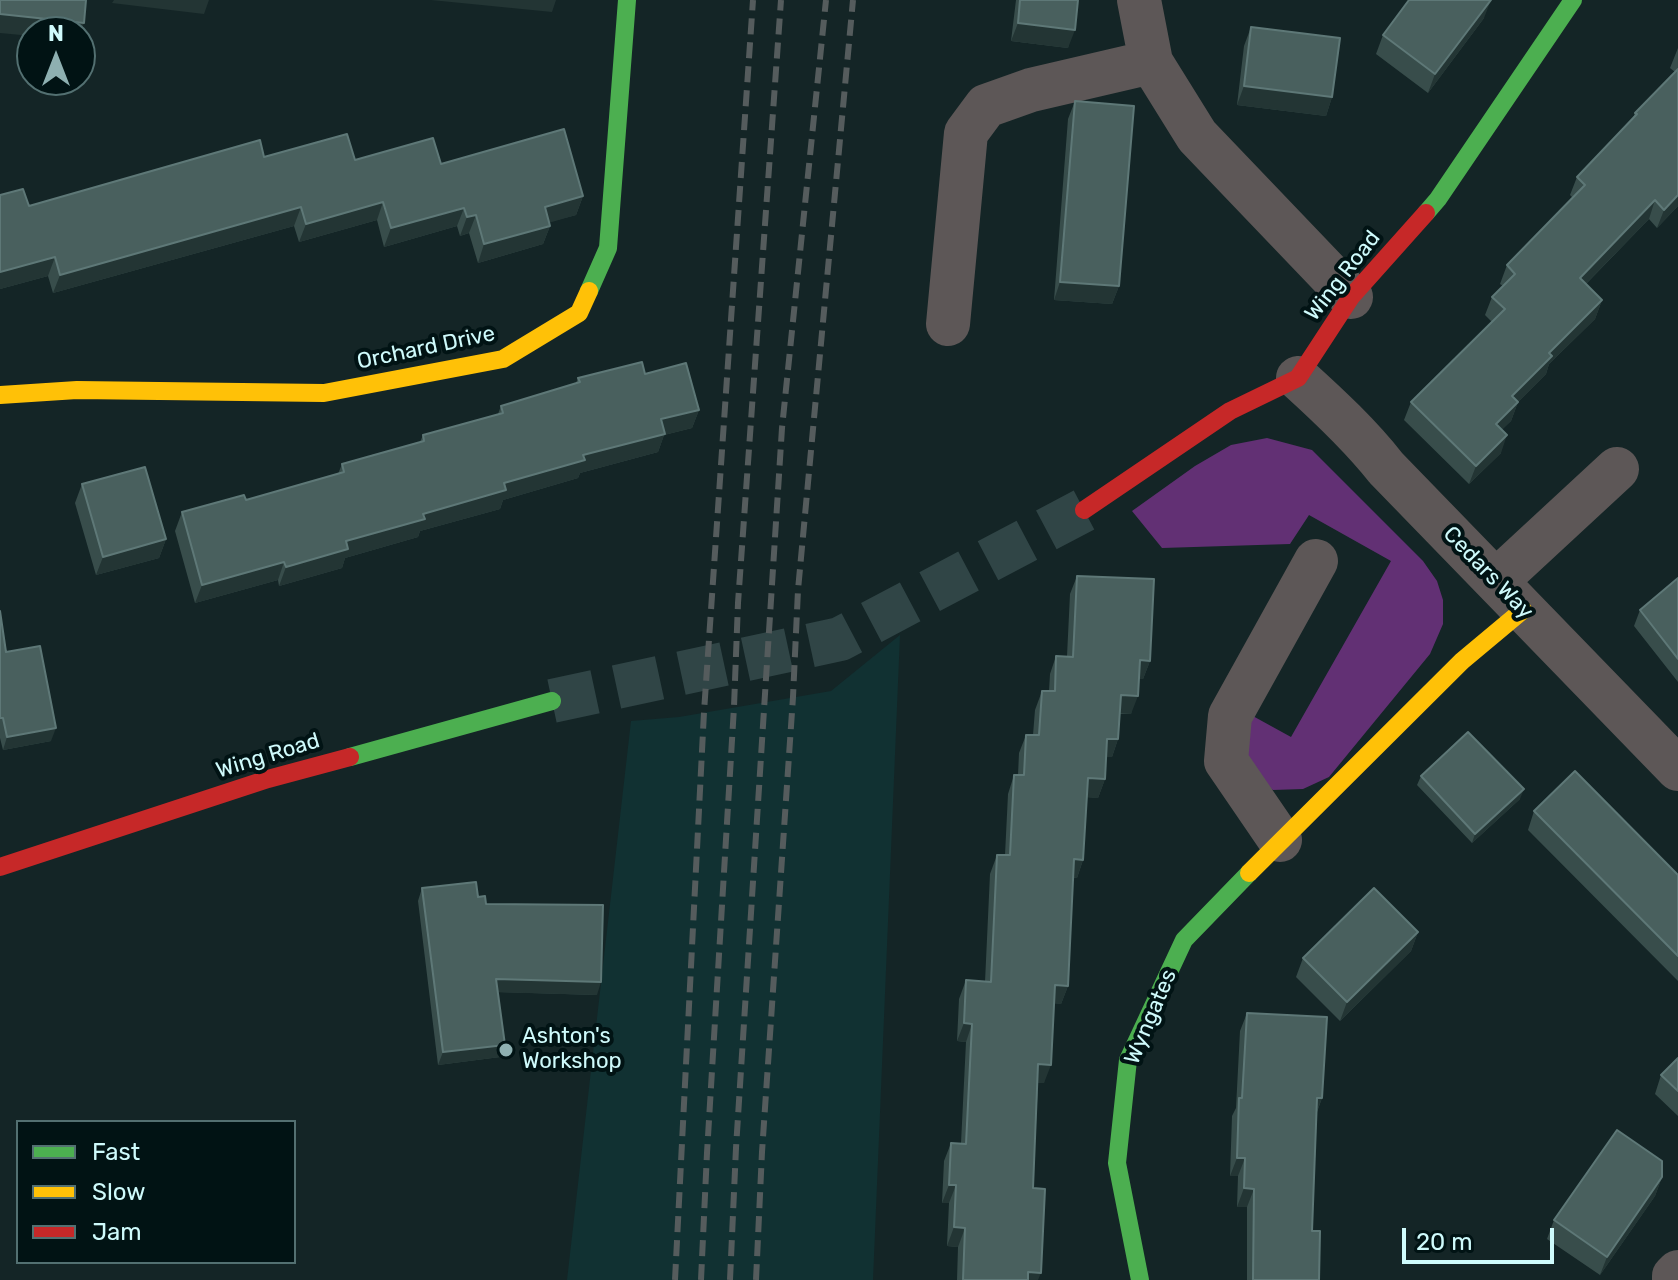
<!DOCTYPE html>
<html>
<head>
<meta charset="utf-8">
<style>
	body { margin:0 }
	#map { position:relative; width:1678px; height:1280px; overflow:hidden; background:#142526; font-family:Rubik,sans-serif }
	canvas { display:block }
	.legend { position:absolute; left:16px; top:1120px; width:280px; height:144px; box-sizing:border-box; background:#011314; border:2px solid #537071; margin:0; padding:10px 14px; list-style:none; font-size:24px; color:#cffbfc }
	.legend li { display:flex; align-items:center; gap:16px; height:40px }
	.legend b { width:40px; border:2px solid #537071 }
	.north { position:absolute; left:16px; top:16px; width:80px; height:80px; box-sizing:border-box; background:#011314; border:2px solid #537071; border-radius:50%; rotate:0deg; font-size:22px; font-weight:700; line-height:32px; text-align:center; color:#cffbfc }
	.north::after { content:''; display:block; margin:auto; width:28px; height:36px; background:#8eb0b1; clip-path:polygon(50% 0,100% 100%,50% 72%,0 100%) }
	.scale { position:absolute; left:1402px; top:1228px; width:152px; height:36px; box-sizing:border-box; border:4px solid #cffbfc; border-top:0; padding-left:10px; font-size:24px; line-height:28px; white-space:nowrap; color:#cffbfc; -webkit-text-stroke:6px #011314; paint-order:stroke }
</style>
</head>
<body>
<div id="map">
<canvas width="1678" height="1280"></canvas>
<ul class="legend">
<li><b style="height:10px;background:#4caf50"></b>Fast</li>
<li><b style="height:10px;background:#ffc107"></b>Slow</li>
<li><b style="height:10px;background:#c62828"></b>Jam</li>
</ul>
<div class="north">N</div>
<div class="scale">20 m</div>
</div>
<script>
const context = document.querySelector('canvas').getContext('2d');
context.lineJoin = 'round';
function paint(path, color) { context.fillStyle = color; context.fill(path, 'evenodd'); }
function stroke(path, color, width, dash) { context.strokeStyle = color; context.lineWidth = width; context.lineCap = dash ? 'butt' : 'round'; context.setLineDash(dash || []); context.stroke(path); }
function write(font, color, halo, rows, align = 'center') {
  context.font = font + ' Rubik,sans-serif'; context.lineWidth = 8; context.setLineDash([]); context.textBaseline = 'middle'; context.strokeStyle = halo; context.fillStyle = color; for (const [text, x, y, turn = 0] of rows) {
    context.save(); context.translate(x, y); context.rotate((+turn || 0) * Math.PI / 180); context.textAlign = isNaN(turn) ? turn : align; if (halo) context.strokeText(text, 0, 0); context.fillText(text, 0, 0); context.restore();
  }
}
const built = new Path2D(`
	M900,635L873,1280H567L631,721L679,717L831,691Z`);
const green = new Path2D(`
	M1267,438L1312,450L1423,561L1437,581L1443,600V624L1430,654L1329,777L1303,789L1273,790L1252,777L1240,754L1251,715L1291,737L1391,561L1309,515L1290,544L1162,548L1132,511L1195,466L1231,445Z`);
const secondaryTunnel = new Path2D(`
	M552,701L840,639L1084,510`);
const street = new Path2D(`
	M1139,0L1151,62L1197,136L1351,297
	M948,324L966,133L986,106L1031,90L1151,62
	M1298,378C1329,406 1360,435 1386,468L1678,769
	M1496,581L1617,469
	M1280,840L1226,761L1230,716L1316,561
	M1674,1280V1276L1678,1272`);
const fast = new Path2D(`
	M1426,213L1438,199L1573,0
	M589,291L608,248L627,0
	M350,757L552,701
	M1140,1280L1117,1163L1128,1060L1184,940L1249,873`);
const slow = new Path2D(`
	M0,395L77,390L324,393L503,359L579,313L589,291
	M1249,873L1462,661L1523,610`);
const jam = new Path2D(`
	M1084,510L1230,411L1298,378L1351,297L1426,213
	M0,867L268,779L350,757`);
const rail = new Path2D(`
	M675,1280L704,712L753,0
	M701,1280L707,1153L734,707L738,603L781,0
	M730,1280L736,1148L782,428L826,0
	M756,1280L762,1152L793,697L798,590L853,0`);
const wall = new Path2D(`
	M1016,0H1078L1068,48L1011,41Z
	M1484,18L1428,93L1376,54L1383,35Z
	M1251,27L1332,97L1326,116L1237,105L1244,46Z
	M1678,48V206L1657,228L1649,219L1586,284L1602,300L1595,319L1549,364L1546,374L1518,402L1511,421L1502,429L1501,453L1469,484L1404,420L1411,402L1492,322L1485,315L1492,297L1503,286L1500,284L1507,265L1573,198L1570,195L1577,177L1633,118L1635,113L1675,72L1670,68Z
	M1075,101L1119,286L1112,304L1054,300L1068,119Z
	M264,157L441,164L583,196L576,215L549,222L550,226L543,244L478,263L469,233L460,236L457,226L384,247L377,220L299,242L294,226L53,293L48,276L0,289V195L29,206Z
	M645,374L699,410L692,428L664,435L658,452L580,473L578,478L503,500L500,509L420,531L418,537L345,558L342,568L279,586L278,580L195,603L175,531L182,512L246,500L338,474L342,464L420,442L423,435L498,414L501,406L576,383L578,378Z
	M82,484L166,539L159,558L96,575L75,503Z
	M1077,576L1150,661L1143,679H1139L1131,714H1120L1118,739L1112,757H1106L1105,779L1098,798L1087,797L1083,860L1077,878H1073L1068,986L1061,1004L1054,1003L1044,1083H1038L1033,1188L1038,1280H957L958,1247L947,1246L949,1203H942L944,1161L951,1143H961L966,1042L957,1041L959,999L966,980L985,982L990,874L997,855H1005L1008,794L1014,775H1018L1019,753L1026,735H1033L1035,710L1042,691H1049L1050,674L1056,656H1067L1070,594Z
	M1678,578V682L1634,626L1640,610Z
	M0,611L6,652L51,741L3,750L0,738Z
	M1421,776L1520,799L1472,843L1417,785Z
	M1534,811L1678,875V981L1528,830Z
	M422,888L478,897L597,995L498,992L505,1045L500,1057L438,1065L418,901Z
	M1418,932L1411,951L1340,1021L1296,977L1303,958Z
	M1247,1013L1322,1098L1317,1112L1312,1231L1319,1280H1247V1207H1237L1238,1176H1230L1232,1116L1236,1108L1240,1031Z
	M1678,1058V1116L1655,1094L1661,1075Z
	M1662,1177L1655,1196L1600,1275L1547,1239L1554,1220Z`);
const shadedWall = new Path2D(`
	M114,0H209L204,14L112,3Z
	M431,0H556L552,12Z
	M1491,0L1484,18L1428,93L1435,74Z
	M0,14L84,23L80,33L32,32V36L0,33Z
	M1018,23L1075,30L1068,48L1011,41Z
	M1244,86L1332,97L1326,116L1237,105Z
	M1678,195V206L1657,228L1664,210Z
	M583,196L576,215L538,226L545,207Z
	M1655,200L1649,219L1573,297L1580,278Z
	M383,202L377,220L299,242L306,224Z
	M301,207L294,226L53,293L60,275Z
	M464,208L457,226L384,247L391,228Z
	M476,215L469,233L460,236L467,217Z
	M550,226L543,244L478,263L484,244Z
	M55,257L48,276L0,289V272Z
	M1060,282L1119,286L1112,304L1054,300Z
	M1602,300L1595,319L1549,364L1546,374L1515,405L1518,402L1511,421L1490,442L1496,424L1512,396L1549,353Z
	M699,410L692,428L664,435L658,452L580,473L578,478L503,500L500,509L420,531L418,537L345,558L342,568L279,586L286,567L346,541L423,514L504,483L583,455L661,419Z
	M1507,435L1501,453L1469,484L1476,466Z
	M166,539L159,558L96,575L103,557Z
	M284,562L278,580L195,603L202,585Z
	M1140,660L1150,661L1143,679H1133Z
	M1121,695L1138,696L1131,714L1114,713Z
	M56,728L51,741L3,750L7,737Z
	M1107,739H1118L1112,757H1100Z
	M1088,778L1105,779L1098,798L1081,797Z
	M1524,789L1520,799L1472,843L1475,834Z
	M1074,859L1083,860L1077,878L1067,877Z
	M1418,932L1411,951L1340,1021L1347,1002Z
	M496,979L601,982L597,995L492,992Z
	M1055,985L1068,986L1061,1004L1048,1003Z
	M964,1023L972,1024L966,1042L957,1041Z
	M505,1045L500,1057L438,1065L443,1052Z
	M1038,1064L1051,1065L1044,1083H1032Z
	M1317,1098H1322L1315,1116Z
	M1237,1158H1245L1238,1176H1230Z
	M1662,1177L1655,1196L1600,1275L1607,1257Z
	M949,1185H956L949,1203H942Z
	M1244,1188L1254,1189L1247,1207H1237Z
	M954,1227L965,1228L958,1247L947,1246Z
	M1028,1272L1041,1273L1038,1280H1025Z`);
const building = new Path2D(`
	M0,0H86L84,23L0,14Z
	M1020,0H1078L1075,30L1018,23Z
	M1409,0H1491L1435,74L1383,35Z
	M1251,27L1340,38L1332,97L1244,86Z
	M1678,69V195L1664,210L1655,200L1580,278L1602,300L1549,353L1552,356L1512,396L1518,402L1496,424L1507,435L1476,466L1411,402L1505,309L1492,297L1515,274L1507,265L1585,185L1577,177L1637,114L1635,113Z
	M1075,101L1134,106L1119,286L1060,282Z
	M564,129L583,196L545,207L550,226L484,244L476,215L467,217L464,208L391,228L383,202L306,224L301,207L60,275L55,257L0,272V195L23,189L29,206L260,140L264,157L347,134L355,160L433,138L441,164Z
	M642,362L645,374L686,363L699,410L661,419L665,434L583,455L585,460L504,483L506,490L423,514L425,519L346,541L348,549L286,567L284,562L202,585L182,512L244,495L246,500L344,472L342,464L424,441L423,435L503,413L501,406L580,382L578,378Z
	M145,467L166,539L103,557L82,484Z
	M1077,576L1154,579L1150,661L1140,660L1138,696L1121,695L1118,739H1107L1105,779L1088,778L1083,860L1074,859L1068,986L1055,985L1051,1065L1038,1064L1033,1188L1045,1189L1041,1273L1028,1272V1280H963L965,1228L954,1227L956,1185H949L951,1143L966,1144L972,1024L964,1023L966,980L991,982L997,855H1010L1014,775H1024L1026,735H1039L1042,691H1055L1056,656L1073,657Z
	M1678,578V659L1640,610Z
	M0,611L6,652L40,646L56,728L7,737L3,718H0Z
	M1468,732L1524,789L1475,834L1421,776Z
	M1575,771L1678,875V956L1534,811Z
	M476,882L478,897L485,896L486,904L603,905L601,982L496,979L505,1045L443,1052L422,888Z
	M1374,888L1418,932L1347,1002L1303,958Z
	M1247,1013L1327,1017L1322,1098H1317L1312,1231H1320L1319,1280H1253L1254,1189L1244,1188L1245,1158H1237L1239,1098H1242Z
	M1678,1058V1091L1661,1075Z
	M1617,1130L1662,1161V1177L1607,1257L1554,1220Z`);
const markers = [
	[506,1050,8,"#8eb0b1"]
];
const streetNames = [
	["Wing Road",1343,276,-52],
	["Orchard Drive",426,348,-12],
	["Cedars Way",1488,573,46],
	["Wing Road",268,756,-17],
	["Wyngates",1151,1017,-67]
];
const poiNames = [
	["Ashton's",522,1037],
	["Workshop",522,1062]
];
paint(built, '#113132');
paint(green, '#623074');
stroke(secondaryTunnel, '#304546', 44, [44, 22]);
stroke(street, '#5d5757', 44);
stroke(fast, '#4caf50', 18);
stroke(slow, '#ffc107', 18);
stroke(jam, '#c62828', 18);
stroke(rail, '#555c5d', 6, [16, 8]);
paint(wall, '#384d4b');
paint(shadedWall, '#233534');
paint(building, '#49605e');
stroke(building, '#5e7877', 2);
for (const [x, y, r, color] of markers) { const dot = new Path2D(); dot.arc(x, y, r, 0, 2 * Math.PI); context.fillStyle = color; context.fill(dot); stroke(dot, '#011314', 3); }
write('22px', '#cffbfc', '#011314', streetNames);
write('22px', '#cffbfc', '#011314', poiNames, 'left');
</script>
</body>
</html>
